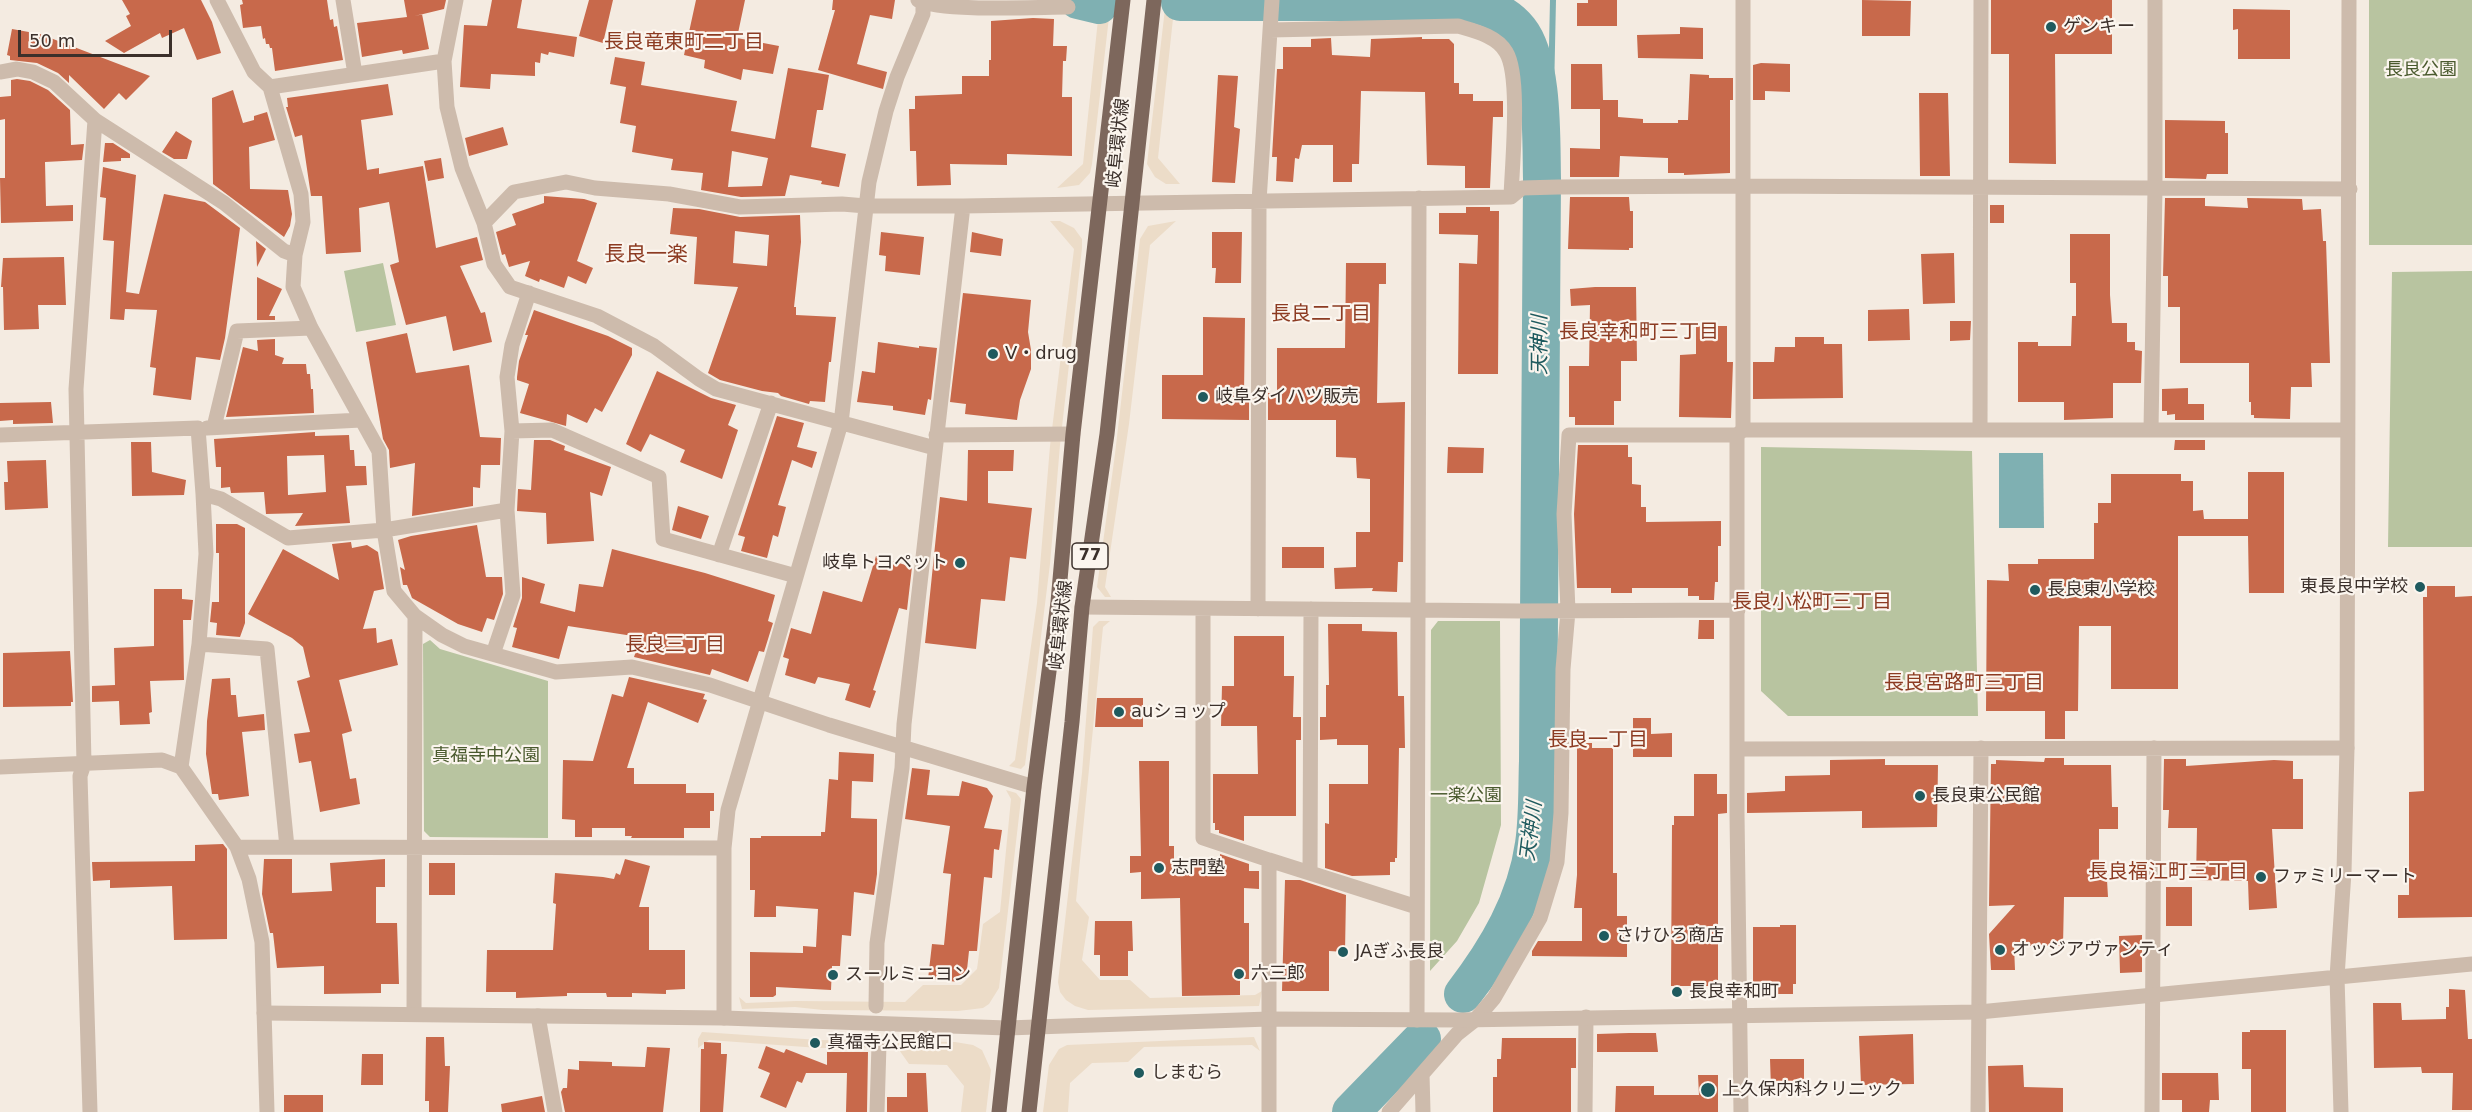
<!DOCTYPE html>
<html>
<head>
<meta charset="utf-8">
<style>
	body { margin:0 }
	#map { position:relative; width:2472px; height:1112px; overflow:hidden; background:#f4ebe1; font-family:"DejaVu Sans",sans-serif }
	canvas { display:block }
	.scale { position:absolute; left:18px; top:30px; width:154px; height:27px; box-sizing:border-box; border:3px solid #3b302b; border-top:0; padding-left:8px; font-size:18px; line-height:21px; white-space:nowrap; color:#3b302b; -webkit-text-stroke:4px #fbf5ee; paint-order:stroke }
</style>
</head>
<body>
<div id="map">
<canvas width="2472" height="1112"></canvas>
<div class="scale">50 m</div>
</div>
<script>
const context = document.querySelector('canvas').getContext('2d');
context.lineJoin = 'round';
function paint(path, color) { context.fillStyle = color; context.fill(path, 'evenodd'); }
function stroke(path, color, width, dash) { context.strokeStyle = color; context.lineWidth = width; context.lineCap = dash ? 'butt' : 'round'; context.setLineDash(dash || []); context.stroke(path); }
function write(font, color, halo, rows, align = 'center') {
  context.font = font + ' "DejaVu Sans","Noto Sans JP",sans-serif'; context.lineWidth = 4.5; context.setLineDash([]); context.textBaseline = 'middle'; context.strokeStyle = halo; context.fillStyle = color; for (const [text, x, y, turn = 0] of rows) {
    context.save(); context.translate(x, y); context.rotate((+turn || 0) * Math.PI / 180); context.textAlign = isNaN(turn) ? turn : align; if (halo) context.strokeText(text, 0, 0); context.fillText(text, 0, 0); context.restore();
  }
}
const green = new Path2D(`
	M2369,0H2472V245H2369Z
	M383,263L396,325L356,332L344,271Z
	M2472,271V547H2388L2392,272Z
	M1761,447L1972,451L1978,716H1788L1761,691Z
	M1438,621H1500L1501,825L1479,903L1457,941L1430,971L1431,630Z
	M430,640L440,649L548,681V838L430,837L424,831L423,644Z`);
const plaza = new Path2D(`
	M1100,0H1111L1092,164L1090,173L1079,185L1057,188L1083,164Z
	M1166,0H1175L1158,158L1180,184H1166L1155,177L1147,164Z
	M1050,221H1060L1074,228L1082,239V248L1060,445L1050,564L1025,765L1021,769L1009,766L1015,760L1037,603L1050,446L1074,249Z
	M1176,221L1150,245L1129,424L1105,587L1111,597H1105L1097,587L1115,454L1140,239L1148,226Z
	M1099,621H1110L1103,627L1076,901L1089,917L1082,960L1100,980H1130L1150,998L1255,995L1262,991L1259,1006L1088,1010L1075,1006L1066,1000L1060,992L1058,982L1082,773L1093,627Z
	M1006,790L1016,793L1021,799L999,988L989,1004L983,1008L958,1011L823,1010L795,1007L742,1009L739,997L746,1003L796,1001L905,1002L923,985H961L977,969L983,924L1000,912L1011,799Z
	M702,1032L819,1040L955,1042L973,1045L982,1050L991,1070L986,1112H961L964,1086L947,1065L909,1064L897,1047L819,1048L709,1040L698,1048V1039Z
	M1254,1037L1260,1051L1252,1045L1144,1047L1128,1062L1092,1063L1070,1083L1068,1112H1043L1049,1065L1059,1049L1067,1045Z`);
const water = new Path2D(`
	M1999,453H2043L2044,528H1999Z`);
const stream = new Path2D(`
	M1539,107L1551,94L1553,0`);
const river = new Path2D(`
	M1078,0L1099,5
	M1180,2H1462C1483,5 1505,12 1519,30C1544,61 1541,140 1542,179L1538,761C1537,788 1538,817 1534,844C1526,901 1497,950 1463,994
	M1351,1112L1422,1039`);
const building = new Path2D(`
	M122,0H201L212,22L221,53L197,60L184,28L162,38L160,33L124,53L105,41L131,26L126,16L130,14Z
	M242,0H327L330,20L333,19L334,27L337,26L343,60L275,71L272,48H270L269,44H266L265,38L263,39L261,26L243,28L240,5L243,4Z
	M404,0H446L444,9L415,16L422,14L429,49L403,54L402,50L362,57L357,23L407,17Z
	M492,0H522L517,28L577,37L574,57L549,52L548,55L541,53L540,63L535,62V76L491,74L490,89L460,87L464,25L487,26Z
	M589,0H613L603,43L579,36Z
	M696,0H745L737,38L779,46L773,74L743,69L741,80L704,68L705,60L684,55Z
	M833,0H895L892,19L870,15L857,64L887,72L883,89L818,70L835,10H832Z
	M1588,0H1617V26H1577V3H1588Z
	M1862,0L1911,1L1910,36H1862Z
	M1991,0H2112V54H2055L2056,164L2009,163V54H1991Z
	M2233,9L2290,10V59H2238V29L2233,30Z
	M1033,18L1054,19L1053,46H1067L1066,61H1063L1062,97H1072V156L1007,154V165L950,164L951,185L917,186L916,151H910L909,109H915V96L962,94V76H989V60H991V21Z
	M1680,27L1703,28V59L1638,58L1637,35L1680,34Z
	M12,29L40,34L150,76L126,100L119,93L104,109L69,75V83L58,73L37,63L10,60V56L7,55Z
	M1422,37V39H1449L1454,44V83H1459V94H1473V101H1503V117H1493L1490,188H1465V166L1427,165L1425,92L1361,91L1359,164H1352V182H1333V145H1302L1299,159L1295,158L1293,182L1276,181L1277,157H1272L1277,69H1283V47H1311V39L1331,38L1332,55L1370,57L1371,39Z
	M615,57L645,62L641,85L737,101L731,131L775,139L788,68L829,75L823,110H817L811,147L846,154L839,187L821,184L822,181L790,175L785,196L741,197L701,190L703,173L671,170L673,159L632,152L636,126L620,123L626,87L610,84ZM732,151L768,158L762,186L728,187Z
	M1761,63L1790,64V92L1765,91V100H1753V65Z
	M1571,64H1602L1603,100H1618V117L1643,119V123H1678V120H1688L1690,74L1709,75V78H1733V100H1730V173L1684,175V173H1668V158L1620,156L1619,177H1570V148L1600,149V109H1571Z
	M1218,75L1238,76L1234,127L1240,129L1235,183L1212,182Z
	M17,79L30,81L48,90L70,110L71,145L84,144L82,160L45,162L46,206L73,205V221L1,223L0,178H5V119L0,120V97L11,96V80Z
	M388,84L393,115L361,120L367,170L379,168V174L423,166L436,248L477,237L483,260L460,266L481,313L485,312L492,342L453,351L446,316L406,325L390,265L399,262L389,202L359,208L361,252L326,254L322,196H311L302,135L295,137L286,107H288L287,98Z
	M233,90L243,123L254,120V116L267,112L275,140L249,147L250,189L288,190L292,214L290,226L284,237L213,184L212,98Z
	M1919,93H1948L1950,176H1920Z
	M2165,120L2225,121V133H2228V174H2207L2206,179L2165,178Z
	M503,127L508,145L469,156L465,138Z
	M176,131L192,141L187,159H174L162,152Z
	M105,143H113L130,154V158H121V161L103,162Z
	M441,158L444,178L428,181L424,161Z
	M103,167L136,175L126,292L139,294L164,194L205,202L240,228L225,338L220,360L196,357L191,400L153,395L156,368L150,367L157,310L125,309L124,320L110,319L114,241L103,240L106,198L100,197Z
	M544,196L584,199L597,203L577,261L593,268L586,284L568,276L564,288L540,279L539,282L525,276L530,261L509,267L505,254L502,255L496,232L516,225L512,214L544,203Z
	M1570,197H1629L1630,211H1633V248H1629V250L1568,249Z
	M2165,198H2205V206L2248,208L2247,198L2302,199L2303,210L2321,209L2323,241H2326L2330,363H2311L2312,387H2291L2290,419L2254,418V415H2251V402H2249V363H2180V307H2168V276H2163Z
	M1990,205H2004V223H1990Z
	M1466,207H1490V211H1499L1498,374H1458L1459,263L1477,264L1478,235L1439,234V213H1466Z
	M673,208L699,209L740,217L800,215L801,242L794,307H796V315L836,317L831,362H829L825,402L810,401L809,404L781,396L778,393L762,391L720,380L708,373L738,287L694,284L697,237L670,234ZM735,231L769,235L767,266L733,263Z
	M881,232L924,237L920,275L885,271L886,256L879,255Z
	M972,232L1003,239L1001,256L970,252Z
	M1212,232H1242L1241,283H1215L1216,268H1212Z
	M2070,234H2110V295L2112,323H2127V342H2135V350L2142,351L2141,383H2113V418L2064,420V402H2018V342H2038V346H2071L2072,316H2076V283H2070Z
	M256,241L266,249L257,267Z
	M1954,253L1955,303L1923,304L1921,254Z
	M64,257L66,305H38L39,329L4,330L3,287H1L3,258Z
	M1346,263H1386V284H1379L1377,403L1405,402L1403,562H1398L1397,592L1372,591L1373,588L1335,589L1334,568L1356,567V532H1370V479L1357,478L1356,458L1336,457V420H1268V393H1277V348H1345Z
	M257,277L282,289L269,316H275V320H257Z
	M1595,287H1636L1637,361H1621V401H1614V425H1575V417H1569V366H1589L1590,305L1571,306L1570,289Z
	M963,293L1031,300L1028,332L1031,350V369L1020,400L1017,420L965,414L966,404L950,402Z
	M1909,309L1910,340L1868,341V310Z
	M534,310L608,336L632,348V355L602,412L595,408L587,423L567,414L566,426L520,413L529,384L517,380V377L519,361L528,335H525Z
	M1203,317L1245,318L1244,393H1249V420L1162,419V375H1203Z
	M1950,321H1971L1970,340L1950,341Z
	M1696,326H1727V362H1733L1731,418L1679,417L1680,355L1696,354Z
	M407,333L416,373L469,365L480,437L501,438L500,465H481L480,488L473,487V506L412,516L415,463L390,468L389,450L383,439L366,342Z
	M1795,337H1824V344H1842L1843,398L1753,399V362H1774L1775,347H1795Z
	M275,339V355L284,358L282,364H306L307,374H310L311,389H313L314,413L226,417L243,347L258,351L257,340Z
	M878,342L919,348V346L937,348L931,400L928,399L925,415L893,410V406L857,402L862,371L875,373Z
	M657,371L711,398L736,405L728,425L738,430L722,479L680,462L685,450L650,434L641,452L626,444Z
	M2188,388V404H2204V420H2175V414L2167,415V411H2162V389Z
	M51,402L53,423L13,424V420L0,421V403Z
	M777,416L804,423L797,447L817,452L812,468L792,460L778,505L786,507L778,537L773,535L767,558L741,551L745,537L738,535Z
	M315,432V436L349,435L350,450H354L355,466H366L367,485L346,486L350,523L295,526L303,513L266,514L264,492L231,493L230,487L221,488V467H216L214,439ZM324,455L326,492L288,495L287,456Z
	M534,440H550L565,446L564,450L611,467L602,496L590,492L594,541L547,544L546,513L517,511L518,489L531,490Z
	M2175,440H2205V450H2174Z
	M131,442H151L152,472L186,480L184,495L132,496Z
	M1578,445H1628V457H1632V484L1641,485V507H1646V522L1721,521V546H1718V582H1715L1714,600H1699V596H1688V588H1632V593H1611V588H1577L1574,514Z
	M1448,447L1484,448L1483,473H1447Z
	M968,450H1014L1013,471H988V503L1032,508L1026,559L1010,557L1005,601L981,599L976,649L925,643L940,497L967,501Z
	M46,460L48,508L5,510L4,482H8L7,461Z
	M2248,472H2284V593H2249L2248,536H2178V689H2111V626H2079L2078,711H2065V739H2045V711H1986L1987,580L2009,581L2008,564H2038V559H2094V523H2098V503H2111V474H2181V481H2193V511L2203,510L2204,519H2248Z
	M678,506L709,516L701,539L672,530Z
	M216,524H237L245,528V623L240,637L216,635L217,623L210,622L212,602H219V553H216Z
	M477,525L486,577H502L503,594L494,620L487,618L482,632L458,624L412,598L407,585H403L400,567L405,570L398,540L411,536Z
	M351,542L352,548L367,545L378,552L384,589L374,591L363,629L376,628L377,643L392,639L398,665L339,680L352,731L342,734L350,779L356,778L360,804L320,812L311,761L299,763L294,734L310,732L297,681L310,677L303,647L292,638L248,614L283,549L339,580L332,544Z
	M1282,547H1324V568H1282Z
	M612,549L705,573L775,595L768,621L773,623L764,652L759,651L748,682L712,669L710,675L634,657L636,651L629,649L633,636L568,626L559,659L512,647L517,628L513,627L522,598V577L545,584L540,603L575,612L579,584L603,587Z
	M876,556L912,567L907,610L899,608L873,690L876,691L870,708L845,700L850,684L818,677L815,684L785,675L789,659L783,657L791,628L811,634L823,591L862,602Z
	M2427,586H2455V597L2472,596V917L2398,918V895H2409V792L2424,791L2423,597H2427Z
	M154,589H182V599L193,600L191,620H183L184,680L150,681L152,712L149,713L150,724L120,725L119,701L92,702V686L115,685L114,648L154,646Z
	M1699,620H1714V639H1698Z
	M1328,624H1362V631L1397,632L1398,696H1404L1405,748H1399L1397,858H1395V862H1390V875L1352,876L1325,868V823L1329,824V784H1368V745H1337V739L1320,740V717H1326V685H1329Z
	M1234,636H1284V676H1294L1293,717H1301V740H1296V816H1244V841L1219,833V830H1215V823H1213V774H1258L1257,726H1221L1222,686H1234Z
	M70,651L73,702H71V706L3,707V653Z
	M629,677L705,694L703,699L707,700L698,723L648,702L627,768H634V784H686V793H714V811H710V828H684V838H631L632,836H625V828H592V837H575V820L562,819L563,760L593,761L612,694L623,697Z
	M230,678L231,695H236L238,717L264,714L265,730L242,732L249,796L219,800L218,794H212L206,754L207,721L212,679Z
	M1097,698H1143V727H1095Z
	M1633,718H1651V734L1672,733V757H1633Z
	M1577,743H1592V748H1613V873H1617V916H1627V957L1532,956V951L1538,941H1582V908H1574L1577,875Z
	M839,752L874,754L873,782L852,781L851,818L877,819V874L874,895L854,892L851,936L842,935L840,966H832L831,990L776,987V995L773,997H750V952L803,953V946L816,947L818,909L776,906V917H754L755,890H750V838H761V836H821V832H825L829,779L838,780Z
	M2045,758H2064V765H2111L2112,807H2118V829H2099V880H2107L2108,897H2064L2063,946H2014L2015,970H1991L1989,934L2015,905L1989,906L1991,764H1996V760L2044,762Z
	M1885,759V765H1938L1937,827L1862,828V811L1747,813V793L1785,791V776L1830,775V760Z
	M2164,759H2186V766L2274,760L2293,761V779H2303V829H2272L2277,908L2249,910L2248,881L2196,880L2197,828H2168L2169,810H2163Z
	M1139,761H1169V846H1174V861H1220V854L1249,864V871H1259V889L1244,888V923H1249V979H1240V995L1182,996L1180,898L1141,899V872L1130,873V856H1141Z
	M912,768L930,770L927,795L959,796L962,781L987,788L993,796L984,828L1002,830L999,850L994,849L992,878L984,877L977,951H969L966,979L959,978V982L928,979L932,944L944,945L951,874L943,873L950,826L905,819Z
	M1694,774H1717V794H1727V813L1718,814V986H1671L1672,825H1674V816H1694Z
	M223,844L227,849V939L174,940L172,886L110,888V880L93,881L92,862L195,861V845Z
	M264,859H292V893L332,891L330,863L385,859V887H376V923H397L399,984H381V993L324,994V966L277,968L273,933H270L262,894Z
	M625,859L650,866L639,907H649V950H685V989L666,990V994L632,993V997H607L606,993H567V996L516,998V992H486L487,950H553L556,904L553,903L555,873L603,877L614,879L616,873L620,875Z
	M429,863H455V895H429Z
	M1285,880H1300L1346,895L1345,952L1329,951V991H1282Z
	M2166,887H2192V926H2166Z
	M1095,921H1132L1133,951H1128V976H1100V955H1094Z
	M1780,925H1796V984H1793V994H1753V927H1780Z
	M2142,935V972L2120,973L2119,936Z
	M2449,989L2465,990L2468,1039H2472V1110H2452L2453,1073H2422L2421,1067L2374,1068L2373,1003H2401L2402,1020L2446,1019V1007H2449Z
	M2250,1030H2286V1112H2251V1069H2242V1032H2250Z
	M1629,1033H1656L1658,1052H1597V1034Z
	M1913,1034L1914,1084L1861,1085L1859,1036Z
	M426,1037H444L445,1066H450L448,1112H429V1101H425Z
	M1502,1038H1576V1068H1571V1112H1493V1077H1497V1059H1501Z
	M704,1042L721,1043V1054H727L723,1112H700L701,1049H704Z
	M766,1046L784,1053L786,1049L827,1065V1052H868L867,1112H846L847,1073H806L802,1083L797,1081L786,1108L760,1097L770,1073L758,1068Z
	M647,1047L670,1048L663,1112H565L561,1092L563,1088H567L568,1069L579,1070V1061L612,1062V1066L645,1067Z
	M362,1054H383V1085H361Z
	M1770,1059H1804V1087L1771,1088Z
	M2023,1065L2024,1087L2063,1088V1112H1989L1988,1066Z
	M907,1073H926L928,1112H887V1097H907Z
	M2162,1073H2218L2219,1100H2210L2209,1112H2182V1100H2162Z
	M1698,1075H1718V1112H1615L1616,1086H1654V1095H1699Z
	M284,1095H323V1112H284Z
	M542,1096L545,1112H502L501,1104Z`);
const minor = new Path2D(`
	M217,0L254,72L270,87L301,194L303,222L295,255L293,287L311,328L379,451L384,530L507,510
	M343,0L355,74
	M456,0L444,61L447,107L462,168L484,223L494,264L510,287L597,316L654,346L699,379L716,389L935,448
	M918,0C942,12 1037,7 1068,7
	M1270,30L1458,26C1475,31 1497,36 1506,52C1521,76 1512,165 1511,197
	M0,72L17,69L33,72L54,82L95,120L224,203L284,251L295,255
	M270,87L444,61
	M484,223L514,192L566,182L595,188L669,194L740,207L842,204L866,206H963L1511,197L1522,188L1558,187L1743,186L2350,189
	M214,427L237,331L311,328
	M207,428L361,420
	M1743,430V0
	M1980,430L1981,0
	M2151,430L2155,188V0
	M512,431L552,430L659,477L663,539L796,576
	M0,435L198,428L203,494L221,499L288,538L384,530L394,591L415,616L442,635L464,646L556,672L632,667L710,685L829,725L1034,787
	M936,435L1073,434
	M1737,435V814L1741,1112
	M719,555L771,403
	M1082,607L1521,611L1738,610
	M1203,609V838L1269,860
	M1258,609L1259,201L1272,0
	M199,644L267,649L287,847
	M493,654L513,595L507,510L512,431L507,377L512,345L529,293
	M1737,749L2347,748
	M0,767L162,760L181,767L237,847L724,848
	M181,767L199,644L206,554L203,494
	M237,847L249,879L262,942L267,1112
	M1310,873L1311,609
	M876,1006L877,943L902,768L904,724L963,206
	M414,1014L415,616
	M538,1016L555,1112
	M724,1018V848L728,810L841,423L869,182L886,111L897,77L923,14V0
	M1417,1020L1419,198
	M1422,1074L1423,1112
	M90,1112L80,776L84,764L76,389L95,120
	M877,1112L879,1044
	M1269,1112V860L1417,907
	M1389,1112L1457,1034L1476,1019L1494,998L1540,918L1557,862L1561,813L1563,669L1568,611L1564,514L1569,435H1737L1743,430H2347
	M1585,1112L1586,1017
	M1978,1112L1981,748
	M2152,1112L2154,748`);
const tertiary = new Path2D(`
	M264,1013L724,1018L1007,1028L1269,1019L1460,1020L1979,1012L2472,964
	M2341,1112L2337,977L2344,872L2347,748L2349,0`);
const primary = new Path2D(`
	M999,1112L1034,787L1058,602L1073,434L1123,0
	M1029,1112L1072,722L1082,607L1107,434L1154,0`);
const markers = [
	[2051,27,6,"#1f5a5e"],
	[993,354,6,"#1f5a5e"],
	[1203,397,6,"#1f5a5e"],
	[960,563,6,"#1f5a5e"],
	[2420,587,6,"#1f5a5e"],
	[2035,590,6,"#1f5a5e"],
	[1119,712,6,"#1f5a5e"],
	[1920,796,6,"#1f5a5e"],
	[1159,868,6,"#1f5a5e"],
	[2261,877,6,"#1f5a5e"],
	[1604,936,6,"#1f5a5e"],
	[2000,950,6,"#1f5a5e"],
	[1343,952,6,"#1f5a5e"],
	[1239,974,6,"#1f5a5e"],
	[833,975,6,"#1f5a5e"],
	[1677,992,6,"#1f5a5e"],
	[815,1043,6,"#1f5a5e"],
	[1139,1073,6,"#1f5a5e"],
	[1708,1090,8,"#1f5a5e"]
];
const shields = [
	[1090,556,36]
];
const shieldNames = [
	["77",1090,556]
];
const poiNames = [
	["ゲンキー",2063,27],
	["V・drug",1005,354],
	["岐阜ダイハツ販売",1215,397],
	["岐阜トヨペット",948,563,"right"],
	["東長良中学校",2408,587,"right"],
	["長良東小学校",2047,590],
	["auショップ",1131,712],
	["長良東公民館",1932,796],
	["志門塾",1171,868],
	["ファミリーマート",2273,877],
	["さけひろ商店",1616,936],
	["オッジアヴァンティ",2012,950],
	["JAぎふ長良",1355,952],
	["六三郎",1251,974],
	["スールミニヨン",845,975],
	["長良幸和町",1689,992],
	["真福寺公民館口",827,1043],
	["しまむら",1151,1073],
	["上久保内科クリニック",1722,1090]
];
const parkNames = [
	["長良公園",2421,70],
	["真福寺中公園",486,756],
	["一楽公園",1466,796]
];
const streetNames = [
	["岐阜環状線",1119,143,-84],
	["岐阜環状線",1062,625,-84]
];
const neighbourhoodNames = [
	["長良竜東町二丁目",684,43],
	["長良二丁目",1321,315],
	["長良幸和町三丁目",1639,333],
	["長良小松町三丁目",1812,603],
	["長良三丁目",675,646],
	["長良宮路町三丁目",1964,684],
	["長良一丁目",1598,741],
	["長良福江町三丁目",2168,873]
];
const waterNames = [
	["天神川",1541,345,-90],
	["天神川",1532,831,-83]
];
const quarterNames = [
	["長良一楽",646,256]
];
paint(green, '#b8c4a0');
paint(plaza, '#ecdcc8');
paint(water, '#7fb0b2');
stroke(stream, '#7fb0b2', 6);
stroke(river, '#7fb0b2', 38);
paint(building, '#c8694b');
stroke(minor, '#cdbbac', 15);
stroke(tertiary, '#cdbbac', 15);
stroke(primary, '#7d675c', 15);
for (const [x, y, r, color] of markers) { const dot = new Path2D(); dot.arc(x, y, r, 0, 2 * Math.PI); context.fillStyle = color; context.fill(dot); stroke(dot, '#fbf5ee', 2); }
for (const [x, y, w] of shields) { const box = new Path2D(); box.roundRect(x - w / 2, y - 13, w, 26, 4.5); context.fillStyle = '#fbf5ee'; context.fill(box); stroke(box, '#3b302b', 1.5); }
write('bold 16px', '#3b302b', null, shieldNames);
write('18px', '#3b302b', '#fbf5ee', poiNames, 'left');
write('18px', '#4a5a2e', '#fbf5ee', parkNames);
write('18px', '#3b302b', '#fbf5ee', streetNames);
write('20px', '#8c3b22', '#fbf5ee', neighbourhoodNames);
write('italic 20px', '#1f5a5e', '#fbf5ee', waterNames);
write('21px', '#8c3b22', '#fbf5ee', quarterNames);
</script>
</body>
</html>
